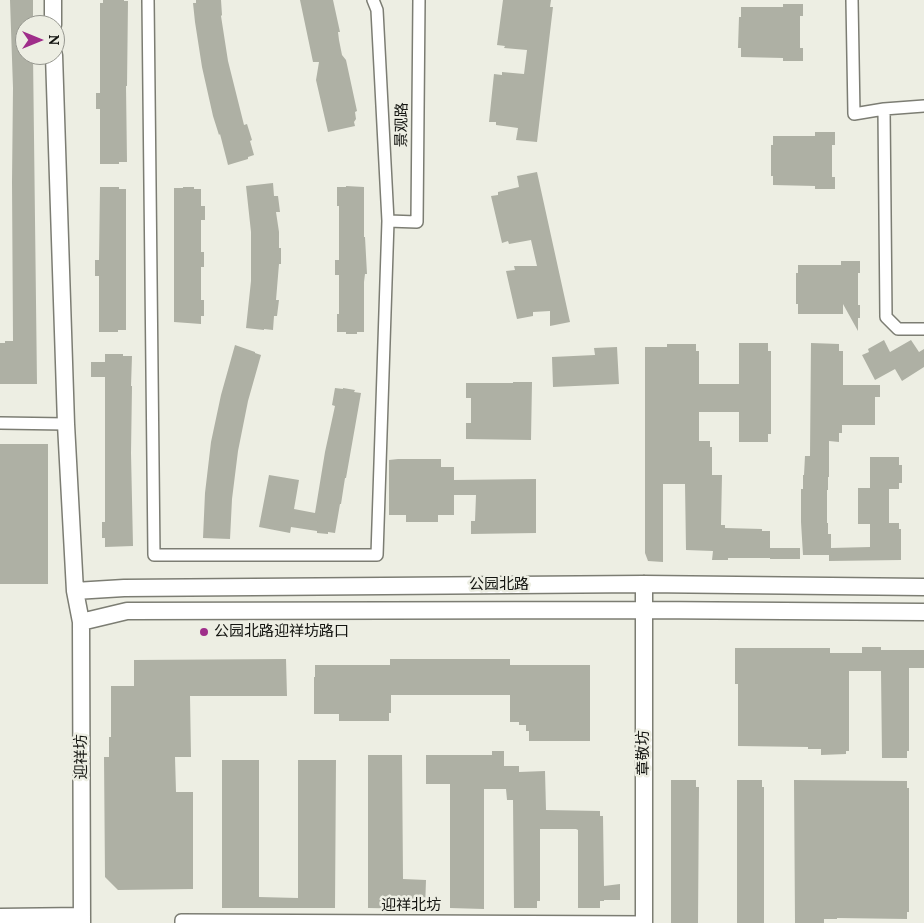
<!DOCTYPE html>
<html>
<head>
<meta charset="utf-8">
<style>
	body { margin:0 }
	#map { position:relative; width:924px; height:923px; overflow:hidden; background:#edeee3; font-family:Lora,serif }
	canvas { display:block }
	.north { position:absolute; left:15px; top:15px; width:50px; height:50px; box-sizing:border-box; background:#edeee3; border:1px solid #96978f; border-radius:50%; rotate:90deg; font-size:14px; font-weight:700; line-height:20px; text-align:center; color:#141511 }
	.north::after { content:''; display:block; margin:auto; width:18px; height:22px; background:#9f2e8a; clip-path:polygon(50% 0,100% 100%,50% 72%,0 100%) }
</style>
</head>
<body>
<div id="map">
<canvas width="924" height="923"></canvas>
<div class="north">N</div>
</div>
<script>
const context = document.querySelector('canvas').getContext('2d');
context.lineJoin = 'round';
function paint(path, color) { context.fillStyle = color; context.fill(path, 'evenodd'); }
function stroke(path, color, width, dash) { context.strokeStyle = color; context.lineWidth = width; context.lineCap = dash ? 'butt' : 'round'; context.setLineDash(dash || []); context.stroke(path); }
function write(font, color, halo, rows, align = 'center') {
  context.font = font + ' Lora,"Noto Sans SC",serif'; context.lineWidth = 5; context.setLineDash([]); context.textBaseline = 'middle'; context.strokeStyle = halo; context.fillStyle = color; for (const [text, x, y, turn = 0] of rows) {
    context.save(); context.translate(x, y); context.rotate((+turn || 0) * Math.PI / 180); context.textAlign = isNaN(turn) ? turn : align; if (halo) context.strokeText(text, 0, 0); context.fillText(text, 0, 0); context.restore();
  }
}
const building = new Path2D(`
	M10,0H33V25H25V55H33L37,384H0V343H5V341H13L12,182L13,88Z
	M103,0H124V1H128L127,86H126L127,162H119V164H100V109H96V93H100V3H103Z
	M196,0H221L222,15L221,16L228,61L244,125L247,124L252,140L250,141L254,155L248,157V159L228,165L220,134L219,135L213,116L202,67L195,22L193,3H196Z
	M300,0H333L340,32H338L339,40L342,55L346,60L357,111L355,112L356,119L354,122L355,126L328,132L316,80L319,62H313Z
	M503,0H551L550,7H553L537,142L516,140L518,128L496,125V122H489L494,74L502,75V72L524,74L527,50L504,48L505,46L497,45Z
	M783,4H803V16H800V48H803V61H783V58L741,57V48H738L739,17H741V7H783Z
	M815,132H835V145H832V177H835V189H815V186L773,185V176H771V145H773V136H815Z
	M537,172L570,322L550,326V311L533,312V316L517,319L506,271L515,270L514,266H537L531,240L509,244L508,241L502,243L491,196L498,195V192L519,187L517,176Z
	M273,183L274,196H278L280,212H276L279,232V248H281V264H279L276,300H279L277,316H274L273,330L264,329V330L246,328L251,281V232L246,186Z
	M346,186L364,187V237H365L367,274H365L364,282V332H357V334H346V332H337V314H339V275H335V260H339V206H337V187H346Z
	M100,187H119V189H126V330H118V332H99V276H95V260H99Z
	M183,187H194V189H201V206H205V220H201V252H204V267H201V300H204V316H201V324L174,322V188H183Z
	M841,261H860V273H858V305H860V318H858V331L843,304V314H798V304H796V273H798V265H841Z
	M884,340L890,352L911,340L919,352L924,349V367L902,381L895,369L875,380L862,355L869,352L868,349Z
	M739,343H768V351H771V434H768V442H739V412H699V441H710V447H712V475H722L721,525H725V528L762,529V531H770V558H728V560H712L713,551L686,550L685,484H663V562L648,561L645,553V347H667V344H696V351H699V384H739Z
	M811,343L839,344V351H843V385H880V397H875V425H842V433H839V442L829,441V477H828V490H827V523H828V534H831V548L870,547V524H858V488H870V457H899V465H902V483H899V489H889V523H899V529H901V560L829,561V555H803L801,522V489H803V475H804L805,456H810Z
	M235,345L255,352V353L261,355L248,401L238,451L232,499L230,539L203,538L205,493L211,442L221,395Z
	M617,347L619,384L553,387L552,357L595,355L594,348Z
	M105,354H123V356H132L131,386H132L131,453L133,546L105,547V538H102V522H105V377H91V362H105Z
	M513,382H532L531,440L466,439V423H471V398H466V383H513Z
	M335,388L343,389V388L355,390L354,392L361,393L346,478H345L341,504H340L335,533L328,532V534L317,533V531L291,527L290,533L259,527L269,475L299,480L294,509L315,513L325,452L335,406L332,405Z
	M0,444H48V584H0Z
	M398,459H441V467H454V480L536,479V533L471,534V521H475L476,495H454V515H438V522H406V515H389V460Z
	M770,548H800V559H770Z
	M862,647H881V650H924V668H909V751H907V758H882L881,671H849V751H846V754L821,755V749H808V747L738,746V684H735V648H830V653H862Z
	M286,659L287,696H190L191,757H175L176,792H193V889L118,890L105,877L104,757H109V737H111V686H134V660Z
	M390,659H510V665H590V741H529V731H526V725H519V722H510V695H391V713H389V721H339V714H314V677H315V665H390Z
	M492,751H504V766H519V772L545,771L546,810L600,811V816H603L604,886L620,884V900H604V901H600V908H578V830L576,829H540V901H537V908H514L513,800H507L506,789H484V909L450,908V784H426V755H492Z
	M368,755H402L403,879L426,880L425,909L368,908Z
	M222,760H259V897L298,898V760H336L335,908H222Z
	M671,780H696V787H699L698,923H671Z
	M737,780H762V787H764V923H737Z
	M794,780L907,781V788H909V912H907V919L837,918V919H824V923H795Z`);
const street = new Path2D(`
	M148,0L154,555H377L388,221L377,10L373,0
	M852,0L854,114L884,109L924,106
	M884,109L886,317L898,329H924
	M388,221L417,222L419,0
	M0,423L66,424
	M181,923V920L644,922`);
const secondary = new Path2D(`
	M53,0V25
	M54,55L66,424L75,591L81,622L82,923
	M75,591L124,588L644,584L924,587
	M81,622L127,611L644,610L924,612
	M0,917L82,916
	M644,923V584`);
const markers = [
	[204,632,5,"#9f2e8a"]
];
const streetNames = [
	["景观路",402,125,-89],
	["公园北路",499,585],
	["章敬坊",644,753,-90],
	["迎祥坊",82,757,-90],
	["迎祥北坊",411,906]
];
const poiNames = [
	["公园北路迎祥坊路口",214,632]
];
paint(building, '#aeb0a4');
stroke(street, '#7c7d73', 14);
stroke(secondary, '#7c7d73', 19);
stroke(street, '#fff', 11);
stroke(secondary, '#fff', 16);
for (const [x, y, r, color] of markers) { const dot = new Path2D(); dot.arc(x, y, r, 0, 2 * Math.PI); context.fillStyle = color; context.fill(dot); stroke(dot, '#edeee3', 2); }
write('15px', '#141511', '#edeee3', streetNames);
write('15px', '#141511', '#edeee3', poiNames, 'left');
</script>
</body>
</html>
